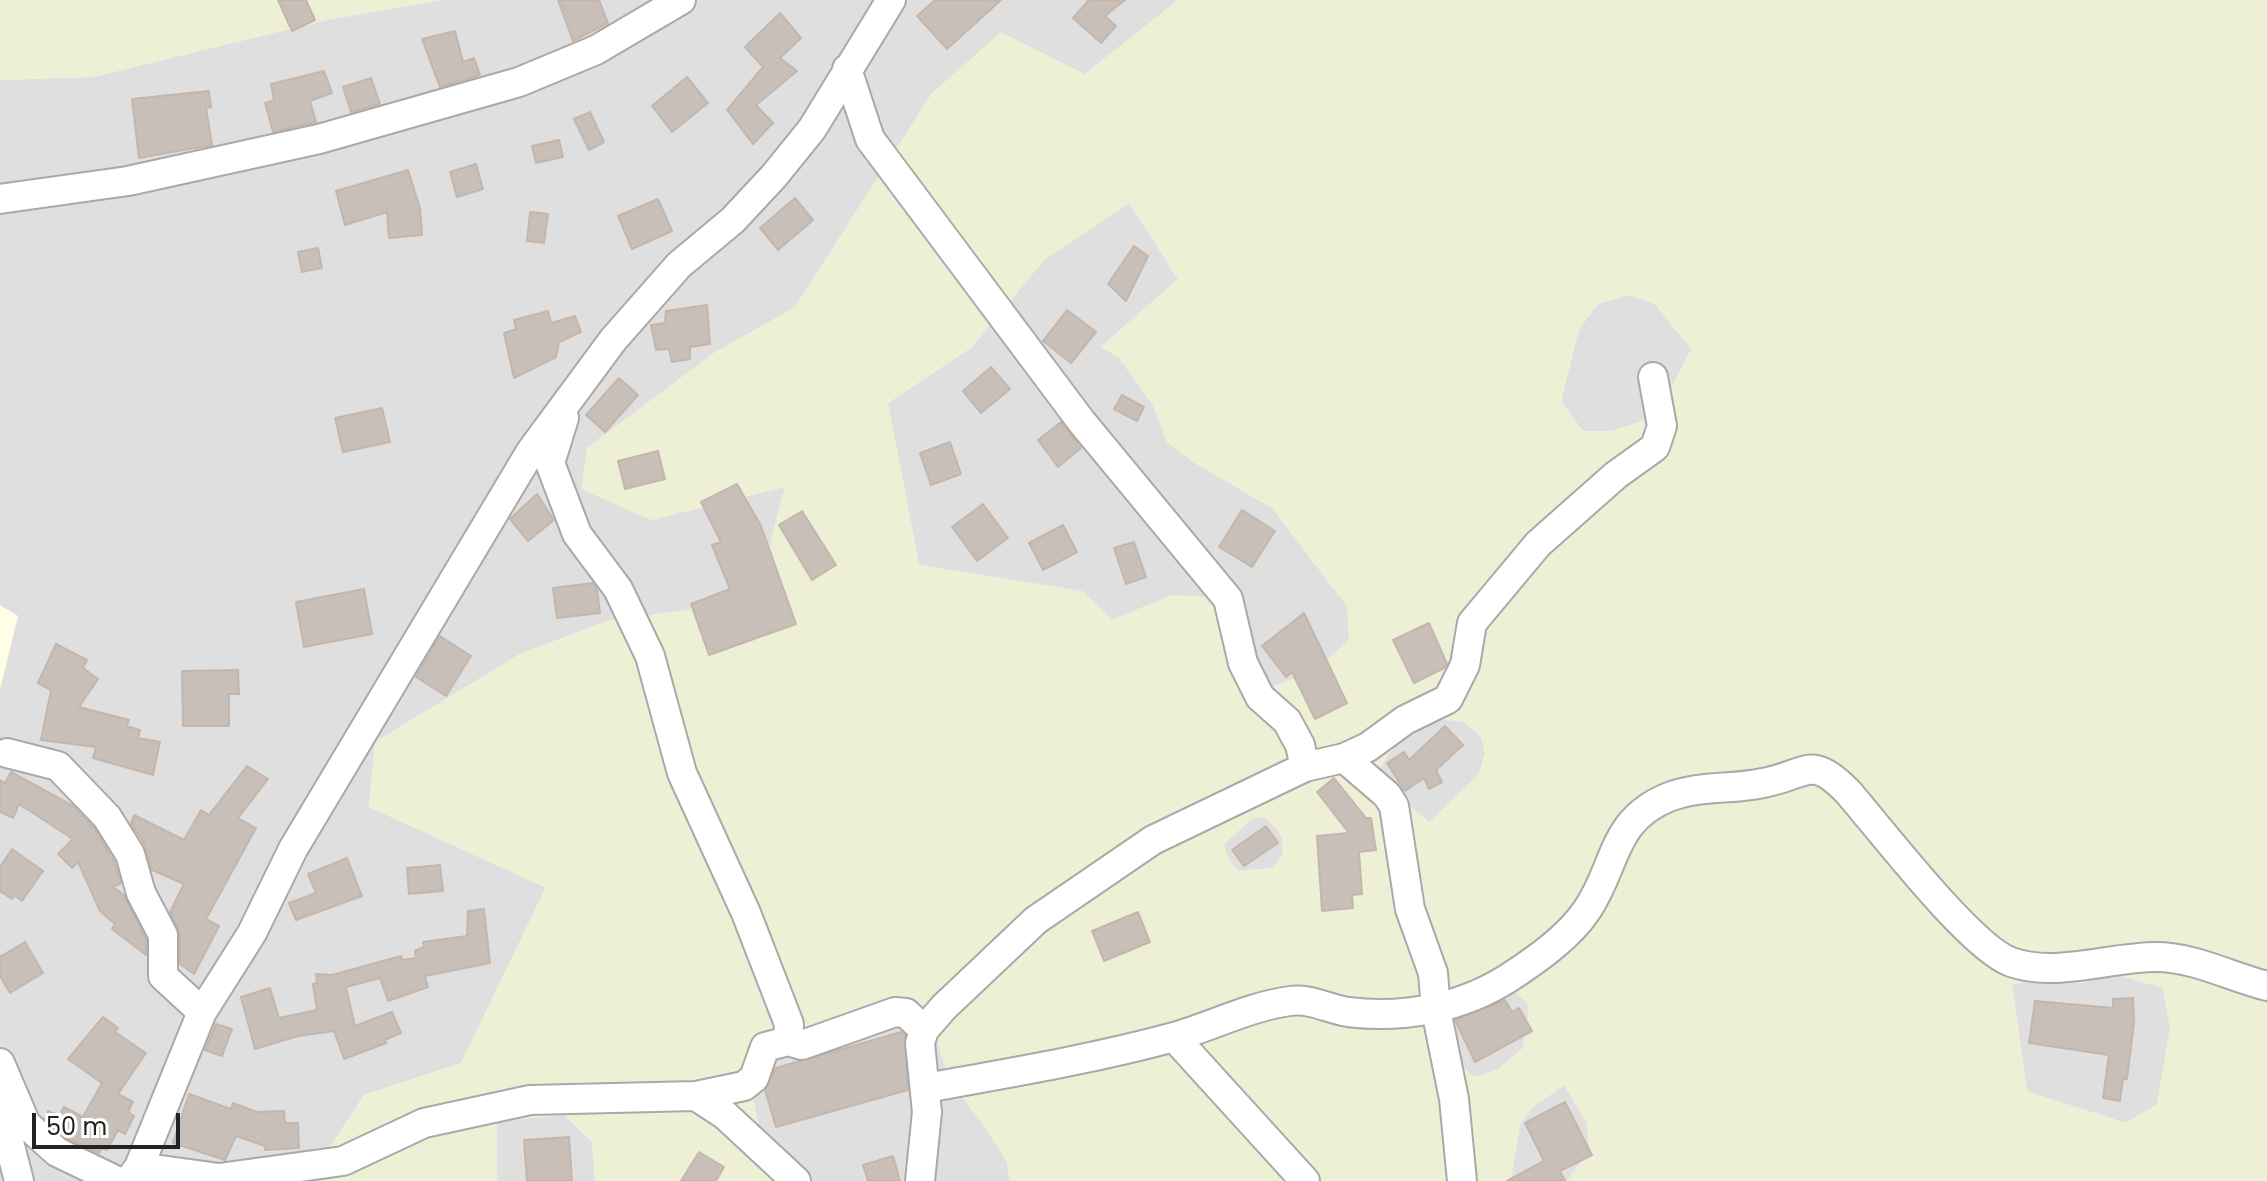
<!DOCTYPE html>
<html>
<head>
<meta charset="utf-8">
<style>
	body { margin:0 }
	#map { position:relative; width:2267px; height:1181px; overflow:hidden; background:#f2efe9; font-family:Poppins,sans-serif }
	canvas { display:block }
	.scale { position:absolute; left:32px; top:1113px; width:148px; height:36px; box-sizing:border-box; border:4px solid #222; border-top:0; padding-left:10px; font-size:24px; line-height:28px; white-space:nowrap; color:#222; -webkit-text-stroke:6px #fff; paint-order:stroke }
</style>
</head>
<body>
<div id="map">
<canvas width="2267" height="1181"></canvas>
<div class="scale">50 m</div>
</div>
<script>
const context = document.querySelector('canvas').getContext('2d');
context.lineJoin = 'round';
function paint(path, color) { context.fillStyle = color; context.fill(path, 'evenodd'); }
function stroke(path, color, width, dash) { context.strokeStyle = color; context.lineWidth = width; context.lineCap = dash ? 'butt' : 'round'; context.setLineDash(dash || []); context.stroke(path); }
const residential = new Path2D(`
	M441,0H1178L1085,74L932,93L795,307L714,353L587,448L651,520L785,487L762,574L688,610L607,621L520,654L375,742L369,807L546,887L461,1063L364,1095L312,1174L299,1181H0V80L93,77L327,20Z
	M1129,203L1178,279L1101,347L1118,357L1152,403L1167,442L1195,463L1272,508L1347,606L1349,640L1317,669L1271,688L1243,628L1172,595L1112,620L1082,591L919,565L888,403L972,347L1044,260Z
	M1629,295L1655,304L1691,349L1657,416L1612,431H1583L1561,401L1579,329L1598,304Z
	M1433,718L1464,722L1481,737L1485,753L1479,775L1429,823L1380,781V767L1396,744Z
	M1253,817H1264L1277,828L1282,839L1283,855L1273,868L1238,871L1228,859L1224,844Z
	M2111,973L2163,988L2170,1028L2157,1105L2126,1123L2027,1092L2012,984Z
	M1512,989L1529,1005L1523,1048L1497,1070L1474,1078L1465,1070L1451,1038L1464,1003Z
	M930,1018L983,1124L1007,1162L1010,1181H804L761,1141L748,1066L791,1043Z
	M1564,1085L1587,1123L1589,1150L1567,1181H1511L1520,1124L1533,1107Z
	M564,1115L592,1142L595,1181H497V1121Z`);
const education = new Path2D(`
	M0,605L18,616L0,689Z`);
const farmland = new Path2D(`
	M0,0H441L327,20L93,77L0,80Z
	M1178,0H2267V1181H1567L1589,1150L1587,1123L1564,1085L1533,1107L1520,1124L1511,1181H1010L1007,1162L983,1124L950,1083L930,1018L893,1014L748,1066L761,1141L804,1181H595L592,1142L564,1115L497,1121V1181H299L312,1174L364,1095L461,1063L546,888L369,807L375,742L520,654L607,621L688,610L762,574L785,487L651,520L581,489L587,448L714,353L795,307L932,93L1001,32L1085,74ZM1129,203L1178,279L1101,347L1118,357L1152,403L1167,442L1195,463L1272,508L1347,606L1349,640L1317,669L1272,687L1243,628L1217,597L1172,595L1112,620L1082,591L919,565L888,403L972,347L1044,260ZM1629,295L1655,304L1691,349L1657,416L1612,431H1583L1561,401L1579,329L1598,304ZM1432,718L1464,722L1481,737L1485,753L1479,774L1429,822L1380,781V767L1396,744ZM1264,817L1277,829L1282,839L1283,854L1273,868L1238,871L1228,859L1224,844L1253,818ZM2111,973L2163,988L2170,1028L2157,1104L2126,1123L2027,1091L2012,984L2060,976L2079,984ZM1512,989L1529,1005L1523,1048L1497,1070L1474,1077L1465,1069L1451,1038L1464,1003Z`);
const building = new Path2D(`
	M278,0H306L315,20L292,31Z
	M558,0H599L608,23L573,41Z
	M935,0H1001L947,49L917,16Z
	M1089,0H1125L1105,16L1116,26L1101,43L1073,18Z
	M780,13L801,38L780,58L797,71L756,105L773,123L753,144L727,110L763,67L745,47Z
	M455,31L463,62L474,58L480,75L440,87L422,39Z
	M324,71L332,93L310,101L316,122L273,132L265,103L274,100L271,84Z
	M687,77L708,103L672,132L652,106Z
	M371,78L380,104L351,112L343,87Z
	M209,91L211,107L206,108L212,145L139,158L132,99Z
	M590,112L604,142L589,150L574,119Z
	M559,140L563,157L536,163L532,146Z
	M476,164L483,189L457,197L450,172Z
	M408,170L420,208L422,235L389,238L387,212L345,225L336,191Z
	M795,198L813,220L778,250L760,228Z
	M658,199L672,231L632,249L618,216Z
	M530,212L548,214L544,243L527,241Z
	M1134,246L1148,256L1126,301L1108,284Z
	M318,248L322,268L302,272L298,252Z
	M707,305L710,344L690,347V359L672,362L669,349L656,350L651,325L665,323L666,311Z
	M1067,310L1096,332L1071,363L1043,341Z
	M548,311L551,323L575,316L581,332L559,342L556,357L514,378L504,333L516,329L514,320Z
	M991,367L1010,389L981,413L963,391Z
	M619,378L638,395L605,432L586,415Z
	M1122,395L1144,407L1137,421L1114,409Z
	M382,408L390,442L343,452L335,418Z
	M1061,422L1081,448L1058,467L1038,440Z
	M950,442L961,474L931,485L920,453Z
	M658,451L665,479L625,489L618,461Z
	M737,484L761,526L796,624L709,655L691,604L730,589L712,545L721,542L701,502Z
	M537,494L554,520L528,541L510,519Z
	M983,504L1008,538L977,561L952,527Z
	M1242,510L1275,531L1252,567L1219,547Z
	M802,511L836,565L812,580L779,525Z
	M1063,525L1077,552L1043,570L1029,543Z
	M1134,542L1146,577L1126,584L1114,548Z
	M593,583L597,590L600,613L557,618L553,588Z
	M364,589L372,634L304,647L296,602Z
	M1304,613L1347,703L1315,719L1292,672L1286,677L1262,646Z
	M1429,623L1447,664L1444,668L1414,683L1393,640Z
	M440,636L471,656L446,696L416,677Z
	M56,644L87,660L83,668L98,679L79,707L129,720L127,726L140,730L138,738L160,742L153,775L93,758L96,747L41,740L51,690L38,683Z
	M238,670L239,694H229V726H183L182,671Z
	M1445,726L1463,745L1436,770L1442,782L1429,789L1424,778L1405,791L1387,763L1404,752L1409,760Z
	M247,766L268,779L238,818L256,828L206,919L219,926L194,974L180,964V934L170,912L184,884L152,870L145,845L131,823L134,815L184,840L201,810L209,815Z
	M11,772L73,806L94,828L114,861L121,883L113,887L124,895L146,939V955L112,929L115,924L100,911L78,862L72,868L58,854L73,839L19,804L13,818L0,812V780L5,783Z
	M1334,778L1366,818H1371L1376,850L1359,852L1362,894L1352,895L1353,908L1322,911L1317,836L1349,833L1317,792Z
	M1266,826L1278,843L1244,866L1232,850Z
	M12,849L43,871L22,901L14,895L12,899L0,891V867Z
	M347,858L362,896L296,920L289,903L316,893L308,874Z
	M440,865L443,891L409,894L407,868Z
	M484,909L490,963L425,976L428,987L388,1001L380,978L346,987L355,1026L392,1012L401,1033L385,1040L386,1043L344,1059L334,1031L298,1036L255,1049L241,997L270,988L279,1018L317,1010L313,984L317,983L316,974L332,975L401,956L402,960L416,958L415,951L424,947L423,942L467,936L468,911Z
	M1138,912L1150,942L1104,961L1092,931Z
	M25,942L43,973L10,993L0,976V957Z
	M2133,998L2134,1023L2127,1079L2123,1078L2120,1101L2103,1098L2109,1055L2029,1043L2035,1001L2113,1008V999Z
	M1505,1000L1512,1012L1519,1008L1532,1031L1475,1062L1455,1020Z
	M103,1017L118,1028L115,1032L146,1053L118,1094L133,1102L128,1112L134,1116L125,1134L118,1130L107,1150L102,1148L99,1153L67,1138L45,1118L48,1111L59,1116L64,1107L83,1117L102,1083L68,1059Z
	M216,1024L232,1029L222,1056L205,1050Z
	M901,1032L905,1035L908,1090L776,1127L765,1090L776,1068Z
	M189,1094L231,1109L233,1103L257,1112L284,1111L285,1123H298L299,1148L265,1150V1146L236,1136L225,1160L173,1143Z
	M1565,1102L1592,1155L1560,1171L1565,1181H1507L1544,1161L1525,1123Z
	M569,1137L572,1181H527L524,1140Z
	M699,1152L724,1167L716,1181H681Z
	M893,1156L900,1181H868L863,1165Z`);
const minor = new Path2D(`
	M847,69L870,139L1081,421L1228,599L1243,663L1260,697L1287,721L1300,745L1305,767
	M0,199L128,181L319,139L519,82L596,50L681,0
	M564,418L550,463L577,534L618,589L650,656L682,773L746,913L789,1024L788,1041
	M7,753L58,766L107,817L130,854L141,893L163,935V976L202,1012
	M1344,758L1387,795L1394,806L1410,909L1433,973L1436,1010L1454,1099L1462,1181
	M1174,1037L1305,1181
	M0,1063L26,1124L57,1152L117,1181
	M2,1088L5,1126L19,1181
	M926,1088C1009,1073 1093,1059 1174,1037C1212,1026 1251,1006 1290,1001C1311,998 1328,1009 1348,1012C1404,1019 1462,1008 1510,977C1536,960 1569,937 1587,910C1617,866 1611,820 1669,797C1700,785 1731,790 1763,783C1807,775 1810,753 1848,792C1881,830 1970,947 2011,962C2055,978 2110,957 2156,957C2194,957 2231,977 2267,986
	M696,1096L725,1115L796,1181
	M139,1167L219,1178L343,1161L424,1123L530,1100L696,1096L744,1086L754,1078L765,1047L788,1041L802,1045L895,1012L906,1013L924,1030
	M129,1181L139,1167L202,1012L252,933L293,849L531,451L613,340L679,265L733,220L774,176L812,129L891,0
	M920,1181L927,1112L920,1043L924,1030L944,1007L1036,920L1153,840L1305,767L1344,758L1368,747L1405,720L1448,699L1465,665L1472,623L1538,544L1616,475L1655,447L1662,426L1653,377`);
paint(residential, '#e0dfdf');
paint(education, '#ffffe5');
paint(farmland, '#eef0d5');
paint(building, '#c7bfb8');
stroke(building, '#c4b6ab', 2);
stroke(minor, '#a9a9a9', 32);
stroke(minor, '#fff', 28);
</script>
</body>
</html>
